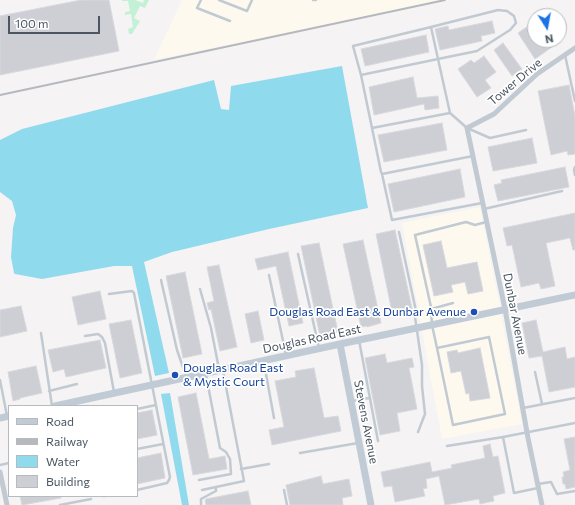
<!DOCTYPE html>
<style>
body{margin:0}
#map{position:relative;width:575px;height:505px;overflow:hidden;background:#f5f3f3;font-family:Commissioner,sans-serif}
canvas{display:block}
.legend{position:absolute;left:8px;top:405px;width:130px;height:92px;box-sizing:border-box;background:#fff;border:1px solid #b7bbc0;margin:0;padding:5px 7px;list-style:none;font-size:12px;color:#4a5661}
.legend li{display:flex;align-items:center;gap:8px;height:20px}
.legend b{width:20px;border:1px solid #b7bbc0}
.north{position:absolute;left:527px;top:8px;width:40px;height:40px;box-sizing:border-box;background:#fff;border:1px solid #b7bbc0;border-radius:50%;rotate:169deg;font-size:11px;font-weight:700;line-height:16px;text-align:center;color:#4a5661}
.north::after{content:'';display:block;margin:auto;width:14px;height:18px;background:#1a73e8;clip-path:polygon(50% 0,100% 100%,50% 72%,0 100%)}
.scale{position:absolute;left:8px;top:16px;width:92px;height:18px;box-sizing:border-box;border:2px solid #4a5661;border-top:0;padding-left:5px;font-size:12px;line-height:14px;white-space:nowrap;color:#4a5661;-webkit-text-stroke:3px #fff;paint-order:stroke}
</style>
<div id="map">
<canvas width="575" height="505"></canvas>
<ul class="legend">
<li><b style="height:5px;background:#c1cbd6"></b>Road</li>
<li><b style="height:5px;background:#b5b8bd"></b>Railway</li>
<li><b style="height:11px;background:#90daee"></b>Water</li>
<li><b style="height:11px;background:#cdcfd5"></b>Building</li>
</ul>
<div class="north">N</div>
<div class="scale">100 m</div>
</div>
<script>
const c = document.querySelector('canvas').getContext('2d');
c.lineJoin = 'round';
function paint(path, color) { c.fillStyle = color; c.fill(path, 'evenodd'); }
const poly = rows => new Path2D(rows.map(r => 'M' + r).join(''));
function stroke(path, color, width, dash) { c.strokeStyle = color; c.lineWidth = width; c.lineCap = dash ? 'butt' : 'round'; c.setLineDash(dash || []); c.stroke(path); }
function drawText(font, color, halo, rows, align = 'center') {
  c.font = font + ' Commissioner,sans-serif'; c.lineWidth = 3.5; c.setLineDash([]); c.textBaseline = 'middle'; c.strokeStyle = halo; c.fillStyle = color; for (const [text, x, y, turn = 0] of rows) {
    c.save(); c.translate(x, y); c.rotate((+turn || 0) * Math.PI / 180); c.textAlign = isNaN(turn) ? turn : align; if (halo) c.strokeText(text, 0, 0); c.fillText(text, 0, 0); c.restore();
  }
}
paint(poly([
 [182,0,444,0,154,60],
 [480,207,500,307,421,324,402,223],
 [501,314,522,424,442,439,422,331]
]), '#fdf9ef');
paint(poly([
 [122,0,135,0,143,3,144,0,149,0,145,8,140,6,134,18,140,21,132,34,129,34,128,29,133,27,131,14,125,15,125,12,130,11,128,1,122,1]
]), '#c3f1d5');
paint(poly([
 [342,66,368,208,269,229,172,252,144,262,169,373,155,376,132,266,114,266,42,279,15,274,14,273,11,257,13,228,16,215,12,201,0,192,0,140,22,129,214,80,221,109,229,110,231,86],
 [170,393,189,505,182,505,161,394]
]), '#90daee');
const building = poly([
 [81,0,109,0,119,51,0,75,0,16,81,0],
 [492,21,495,33,481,36,482,41,440,50,435,29,448,26,449,30,492,21],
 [531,24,535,29,535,40,562,40,535,59,518,33,531,24],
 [426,35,429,52,365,66,361,49,426,35],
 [503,43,522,69,512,76,494,50,503,43],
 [484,56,496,72,485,80,491,88,477,97,458,69,471,60,474,63,484,56],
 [413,77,417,98,438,96,439,108,425,110,424,104,374,115,369,87,413,77],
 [569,85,575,116,575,154,568,155,567,151,551,155,538,91,569,85],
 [442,123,447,150,384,162,378,135,442,123],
 [532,138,537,163,493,171,488,147,532,138],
 [565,167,569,187,498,201,494,185,502,183,501,180,565,167],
 [460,169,465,197,394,212,388,184,460,169],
 [575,213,575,250,573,250,570,238,546,243,555,286,541,289,539,283,521,287,512,245,507,246,503,228,575,213],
 [395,230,413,313,393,317,376,234,395,230],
 [363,240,381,323,367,327,367,326,361,327,343,244,363,240],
 [441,241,447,268,477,262,483,291,468,294,465,282,451,285,453,292,434,296,423,245,441,241],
 [319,243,338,332,320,336,301,246,319,243],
 [288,252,303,323,289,326,276,266,258,270,255,259,288,252],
 [219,265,237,347,220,351,211,309,209,310,207,303,214,301,207,267,219,265],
 [185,272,202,354,183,358,166,276,185,272],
 [100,291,106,319,78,325,72,297,100,291],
 [21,306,27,331,0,337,0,310,21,306],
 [258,311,264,340,251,343,245,314,258,311],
 [131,320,142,373,120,378,109,324,131,320],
 [536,320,543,352,565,347,567,359,575,357,575,387,549,392,542,356,529,358,522,323,536,320],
 [100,340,106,368,66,377,64,369,53,372,48,350,100,340],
 [480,348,490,398,470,401,469,393,466,394,461,371,451,373,447,352,457,350,458,353,480,348],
 [385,354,387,363,412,358,414,367,409,368,417,409,397,413,400,431,380,435,365,358,385,354],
 [36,366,42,393,20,398,20,399,13,401,8,372,36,366],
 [314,368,324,418,338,416,341,431,272,445,269,430,284,427,275,381,296,377,295,371,314,368],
 [196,393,209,459,225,456,227,469,193,475,178,397,196,393],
 [152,410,157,435,137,439,137,413,152,410],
 [575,437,575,487,566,489,565,484,563,484,562,477,564,477,563,472,570,470,564,439,575,437],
 [490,444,493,457,498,456,505,493,493,496,494,501,480,504,479,499,445,505,439,476,426,479,427,488,423,489,425,496,395,502,392,486,384,487,381,472,430,462,432,472,452,468,451,465,485,458,483,446,490,444],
 [161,453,165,478,137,484,137,458,161,453],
 [321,476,323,484,349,479,352,496,342,498,343,505,290,505,286,485,321,476],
 [248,491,251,505,206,505,205,500,206,499,248,491],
 [20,496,61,496,61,498,22,505,20,496]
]);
paint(building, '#cdcfd5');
stroke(building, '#d7d9de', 1);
stroke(poly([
 [201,0,197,8,230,21],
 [219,0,247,11,252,0],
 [313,0,316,0],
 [565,55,575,101],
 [361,75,353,46,431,27,498,10,507,11,514,16,516,23,510,30,477,51,438,59,431,27],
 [450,113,467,128,490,138,526,130],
 [372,128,450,113,438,59,361,75,372,128,381,172,382,174,392,220,482,203],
 [575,167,574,170,575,175],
 [382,174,473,156],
 [484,209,562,191],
 [399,232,416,311,415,317,422,365,422,386,425,414,418,432],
 [298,254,319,348],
 [269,275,286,355],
 [161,280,177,350,186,376],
 [200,289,211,328,219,369],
 [109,294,132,291,134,293,170,477,169,480,167,483,137,490],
 [431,309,453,303],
 [41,333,52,406],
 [85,336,98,334,102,337,105,343,114,392],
 [359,340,378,441],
 [437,348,489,337,505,414,453,425,437,348,432,325,431,307,415,235,466,222,475,225,486,222],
 [264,363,274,418],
 [535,372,542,404],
 [0,380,7,416],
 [49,391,77,384],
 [352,401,369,398],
 [523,408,575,398],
 [137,409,156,405],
 [447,446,503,437],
 [137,449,163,444],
 [300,453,358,443],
 [0,465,9,463],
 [241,469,269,464],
 [199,480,231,474,230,459,226,452,220,448,206,375],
 [538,484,551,482,557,494,575,491],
 [538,488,514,493,503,437,575,423],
 [202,490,244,481,223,371],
 [284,490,287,505],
 [103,496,105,496],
 [60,505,91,499],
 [201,505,201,499,214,492,216,491,216,487]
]), '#c1cad2', 2.5);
stroke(poly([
 [0,472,7,505],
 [542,505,528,438,505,309,467,128,494,114,537,74,575,48]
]), '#c1cad2', 5);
stroke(poly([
 [340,344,371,505],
 [55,406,340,344,575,295],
 [0,418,9,416]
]), '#c1cbd6', 7);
stroke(poly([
 [0,95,445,0]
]), '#b5b8bd', 2);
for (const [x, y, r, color] of [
 [474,312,4,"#1a4fb4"],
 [175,375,4,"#1a4fb4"]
]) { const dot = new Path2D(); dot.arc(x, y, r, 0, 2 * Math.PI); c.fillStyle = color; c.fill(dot); stroke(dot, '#fff', 1.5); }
drawText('12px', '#4a5661', '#fff', [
 ["Tower Drive",515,82,-40],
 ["Dunbar Avenue",515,314,79],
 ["Douglas Road East",312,339,-12],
 ["Stevens Avenue",366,422,79]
]);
drawText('12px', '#164399', '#fff', [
 ["Douglas Road East & Dunbar Avenue",466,312],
 ["Douglas Road East",183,368,"left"],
 ["& Mystic Court",183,382,"left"]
], 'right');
</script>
